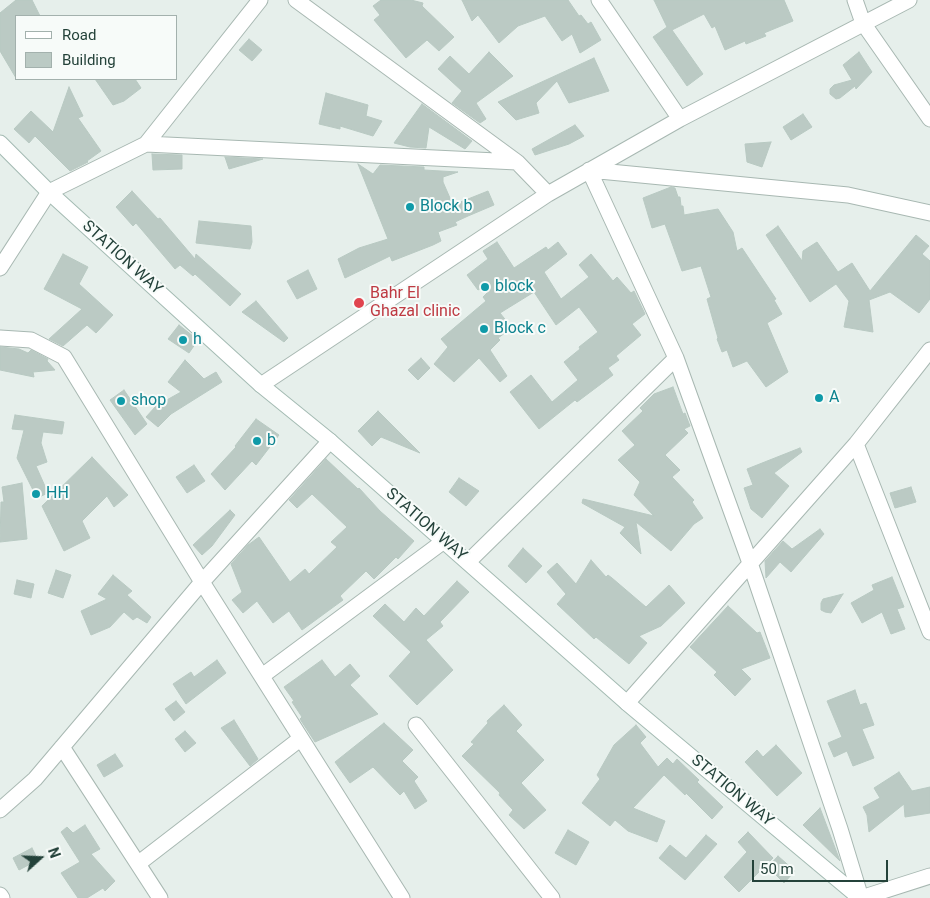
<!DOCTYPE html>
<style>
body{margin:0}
#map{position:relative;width:930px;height:898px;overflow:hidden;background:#e6efeb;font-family:Roboto,sans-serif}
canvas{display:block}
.legend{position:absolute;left:15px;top:15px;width:162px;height:65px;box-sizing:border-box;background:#f7fbf9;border:1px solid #a3b1ad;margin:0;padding:6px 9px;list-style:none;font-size:15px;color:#24423a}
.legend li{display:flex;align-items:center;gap:10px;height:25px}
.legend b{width:25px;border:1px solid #a3b1ad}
.north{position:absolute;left:15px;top:833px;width:50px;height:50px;-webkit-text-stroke:4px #f7fbf9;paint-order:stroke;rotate:70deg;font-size:14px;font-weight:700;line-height:20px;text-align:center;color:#24423a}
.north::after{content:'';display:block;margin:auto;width:18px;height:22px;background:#24423a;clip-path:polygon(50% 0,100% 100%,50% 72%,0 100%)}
.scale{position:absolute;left:752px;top:860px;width:136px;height:22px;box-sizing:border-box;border:2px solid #24423a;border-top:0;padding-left:6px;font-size:15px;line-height:18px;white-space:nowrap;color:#24423a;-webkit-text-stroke:4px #f7fbf9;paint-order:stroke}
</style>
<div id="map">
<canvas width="930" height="898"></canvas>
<ul class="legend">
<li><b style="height:6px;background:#fff"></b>Road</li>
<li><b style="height:14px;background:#bbcac4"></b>Building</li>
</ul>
<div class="north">N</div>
<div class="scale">50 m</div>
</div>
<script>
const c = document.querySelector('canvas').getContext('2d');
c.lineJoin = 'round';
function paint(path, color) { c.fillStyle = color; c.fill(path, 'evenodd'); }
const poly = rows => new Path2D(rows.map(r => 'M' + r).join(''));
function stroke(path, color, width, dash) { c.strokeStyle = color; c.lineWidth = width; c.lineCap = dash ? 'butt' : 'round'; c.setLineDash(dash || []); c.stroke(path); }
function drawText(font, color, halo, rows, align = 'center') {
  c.font = font + ' Roboto,sans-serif'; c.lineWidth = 4; c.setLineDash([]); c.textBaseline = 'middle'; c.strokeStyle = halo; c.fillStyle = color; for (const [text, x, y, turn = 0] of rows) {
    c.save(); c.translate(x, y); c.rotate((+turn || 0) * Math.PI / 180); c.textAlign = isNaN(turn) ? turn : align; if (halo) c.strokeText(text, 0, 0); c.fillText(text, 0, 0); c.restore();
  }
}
const building = poly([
 [16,0,32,0,40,16,16,16,16,78,0,51,0,13,16,0],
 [381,0,411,0,423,3,422,6,454,37,439,51,427,40,406,58,374,20,380,15,373,6,381,0],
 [462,0,568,0,579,16,581,15,588,24,591,22,601,40,580,53,572,34,562,41,545,16,518,26,499,43,478,15,472,21,462,0],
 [654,0,784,0,793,21,764,33,766,36,746,44,745,41,725,50,715,26,712,28,704,14,672,30,703,74,687,86,653,37,667,27,654,0],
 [249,39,262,50,252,61,239,50,249,39],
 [489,52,513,76,476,103,486,119,480,123,452,103,462,91,438,69,450,56,469,74,489,52],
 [859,52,872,72,856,89,855,86,840,98,836,99,830,94,830,89,834,85,852,80,843,65,859,52],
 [594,58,609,91,569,103,557,81,536,103,539,113,516,120,498,102,594,58],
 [95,79,135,79,141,88,124,101,113,105,95,79],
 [69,87,83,116,78,118,101,151,87,161,88,162,70,171,35,136,29,143,14,129,31,111,53,132,69,87],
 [326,93,368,105,366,116,382,121,373,136,340,126,340,129,319,124,326,93],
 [422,104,472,141,465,149,429,127,426,148,410,147,394,143,422,104],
 [803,114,812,127,791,140,783,127,803,114],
 [575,125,584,136,569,144,535,155,532,149,575,125],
 [771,142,762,167,747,162,745,144,771,142],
 [152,154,182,155,182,169,153,170,152,154],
 [225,157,263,159,229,169,225,157],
 [358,164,373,174,380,165,424,167,424,170,458,172,443,177,443,182,453,205,488,191,494,205,468,216,455,222,457,225,438,232,441,241,433,245,392,261,390,256,345,278,338,259,359,248,388,239,358,164],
 [671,187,675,188,678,197,680,197,681,206,683,206,684,215,718,209,733,232,737,251,742,248,776,299,774,300,782,314,767,323,788,372,766,387,747,361,733,367,727,350,722,352,717,339,718,338,707,299,711,297,701,266,682,271,665,224,652,228,643,198,671,187],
 [132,191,158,219,160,218,195,259,196,254,241,294,230,306,195,274,193,276,180,265,175,269,136,223,133,226,116,207,132,191],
 [199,221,251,226,252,242,250,249,196,243,199,221],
 [778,226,802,261,803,251,817,242,838,272,852,263,870,291,916,235,929,246,922,254,930,261,930,299,919,313,890,292,869,300,873,332,844,327,849,301,836,284,810,302,766,235,778,226],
 [497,242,514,268,546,247,548,250,558,242,567,254,544,272,561,299,589,277,579,265,591,254,613,281,617,277,631,293,634,291,645,314,632,324,641,335,616,356,619,360,608,368,613,375,577,402,575,400,539,429,510,392,531,375,552,402,578,380,564,362,580,349,579,347,598,332,579,307,556,325,534,292,500,313,512,328,498,338,500,340,490,350,507,376,500,382,479,358,454,382,434,364,448,347,441,339,486,301,483,297,490,290,486,285,478,290,467,275,488,259,483,251,497,242],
 [63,254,88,267,79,284,113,315,96,333,87,325,63,346,49,339,82,309,44,289,63,254],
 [308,270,317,289,297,299,287,281,308,270],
 [256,301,288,338,284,342,242,312,256,301],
 [179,325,198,340,189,353,168,339,179,325],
 [0,347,19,349,28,353,31,350,48,359,47,361,55,370,33,372,34,377,0,370,0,347],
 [421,358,430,368,418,380,408,370,421,358],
 [185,360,204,379,216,372,222,382,171,414,158,427,146,417,156,406,181,392,168,382,185,360],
 [673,387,683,414,685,413,690,426,684,429,688,433,665,455,680,470,672,477,694,500,692,502,703,518,694,524,671,551,636,522,641,554,620,533,625,527,582,503,583,499,654,516,634,495,640,482,618,460,635,445,622,431,643,411,640,408,654,394,673,387],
 [124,390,147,424,135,435,110,400,124,390],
 [378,411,420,453,381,437,372,446,358,431,378,411],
 [15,415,64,422,62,434,43,432,41,443,47,462,36,466,48,493,37,498,17,458,24,430,12,429,15,415],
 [256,419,279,435,256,465,252,461,225,490,211,474,236,447,235,446,256,419],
 [800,448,802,452,774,473,789,486,762,518,751,509,744,488,753,485,747,469,800,448],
 [92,457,128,495,114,507,107,496,82,521,90,538,64,551,42,506,92,457],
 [326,459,358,489,359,488,380,511,414,541,398,559,396,557,374,579,366,571,340,596,343,600,302,630,289,611,273,623,257,601,243,613,232,600,242,592,231,564,248,545,259,537,290,582,305,569,309,574,337,547,331,542,347,527,312,494,297,508,289,500,326,459],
 [194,465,205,481,187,493,176,477,194,465],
 [459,478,479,491,466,506,449,492,459,478],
 [22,483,27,539,0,542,1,502,4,502,2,487,22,483],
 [911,487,916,502,895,508,890,493,911,487],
 [230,510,235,515,212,546,202,555,193,545,230,510],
 [820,529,824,534,791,572,780,562,766,578,765,561,783,541,792,549,820,529],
 [523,548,542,566,526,583,508,566,523,548],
 [591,560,606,577,608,575,612,578,646,607,669,585,685,603,661,626,639,636,647,643,629,664,596,637,594,639,557,604,566,594,547,572,557,563,576,584,591,560],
 [56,570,71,575,63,598,48,593,56,570],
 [113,575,132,591,127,595,151,617,147,623,137,617,133,620,124,612,110,627,91,635,81,611,107,599,98,594,113,575],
 [892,577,904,607,897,609,905,629,891,634,882,612,862,623,851,603,874,590,872,585,892,577],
 [17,580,34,584,31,598,14,594,17,580],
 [457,581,469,592,440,622,443,626,426,640,453,670,417,705,389,676,411,652,373,616,385,604,404,622,416,608,424,616,457,581],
 [843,594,831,613,825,612,821,610,821,603,823,599,843,594],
 [728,606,757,633,760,632,770,658,741,669,751,679,735,696,714,675,717,672,690,647,728,606],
 [217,660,226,673,186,704,173,684,191,672,194,677,217,660],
 [322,660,335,677,350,664,360,676,350,685,378,714,315,742,300,719,302,717,292,702,294,701,284,687,322,660],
 [855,690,860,705,866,703,874,725,862,729,874,758,853,766,847,751,834,757,828,743,842,737,827,701,855,690],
 [176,701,185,712,174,721,165,709,176,701],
 [504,705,522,725,516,731,544,760,521,783,546,810,524,829,509,815,513,810,499,795,500,793,462,756,474,744,471,742,488,723,487,721,504,705],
 [234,720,258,759,250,766,221,728,234,720],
 [384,723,413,750,402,761,418,777,414,781,427,801,415,809,404,791,400,795,373,767,350,783,335,762,384,723],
 [636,725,646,737,640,743,658,767,667,758,673,764,677,759,699,780,697,782,723,807,712,819,686,793,685,795,664,775,633,808,665,821,657,842,628,831,615,820,610,826,582,803,600,779,597,775,614,745,636,725],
 [185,731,196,743,185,752,175,739,185,731],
 [776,745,802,773,777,796,745,762,757,750,763,757,776,745],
 [115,754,123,766,104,777,97,765,115,754],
 [899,772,912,791,930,787,930,813,905,817,904,804,869,832,867,815,863,807,880,798,874,788,899,772],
 [820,808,840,861,803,825,820,808],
 [85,825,100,849,91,854,115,881,105,891,103,888,87,898,78,898,61,873,80,862,61,832,67,827,73,833,85,825],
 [568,830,589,842,576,865,555,853,568,830],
 [748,832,773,858,739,892,724,877,747,852,738,842,748,832],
 [706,835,717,844,685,880,659,858,670,845,686,858,706,835],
 [32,848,38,860,19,870,13,858,32,848],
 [778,856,795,871,784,883,768,867,778,856]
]);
paint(building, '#bbcac4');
stroke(building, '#b8c9c2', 1);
const minor = poly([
 [296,0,517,162,548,194],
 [599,0,680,119],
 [855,0,863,23,930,119],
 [146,144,517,162],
 [589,170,676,358,750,563,840,829,861,898],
 [589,170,848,195,930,213],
 [0,268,49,192,146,144,260,0],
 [0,338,31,340,64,357,202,582,402,898],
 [261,385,548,194,680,119,909,0],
 [856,444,930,632],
 [468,562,676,358],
 [262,676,444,541],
 [627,703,856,444,930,350],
 [416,725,552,898],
 [62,747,160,898],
 [0,810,35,779,202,582,330,441],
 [139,863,300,739],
 [0,895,2,898],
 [861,898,930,876]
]);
const secondary = poly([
 [0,143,49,192,261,385,330,441,627,703,860,898]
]);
stroke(minor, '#a8b8b2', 17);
stroke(secondary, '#a4bbb3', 17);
stroke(minor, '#fff', 15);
stroke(secondary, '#fff', 15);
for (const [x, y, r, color] of [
 [410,207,5,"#0f9aa8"],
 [485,287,5,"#0f9aa8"],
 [359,303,6,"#e0444e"],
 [484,329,5,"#0f9aa8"],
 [183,340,5,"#0f9aa8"],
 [819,398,5,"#0f9aa8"],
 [121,401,5,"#0f9aa8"],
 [257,441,5,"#0f9aa8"],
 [36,494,5,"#0f9aa8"]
]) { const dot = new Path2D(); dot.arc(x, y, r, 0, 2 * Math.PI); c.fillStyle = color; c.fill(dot); stroke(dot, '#f7fbf9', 2); }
drawText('16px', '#0d838f', '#f7fbf9', [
 ["Block b",420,207],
 ["block",495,287],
 ["Block c",494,329],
 ["h",193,340],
 ["A",829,398],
 ["shop",131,401],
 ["b",267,441],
 ["HH",46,494]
], 'left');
drawText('16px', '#24423a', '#f7fbf9', [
 ["STATION WAY",122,258,42],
 ["STATION WAY",426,525,41],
 ["STATION WAY",732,791,40]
]);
drawText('16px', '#be3a42', '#f7fbf9', [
 ["Bahr El",370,294],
 ["Ghazal clinic",370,312]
], 'left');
</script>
